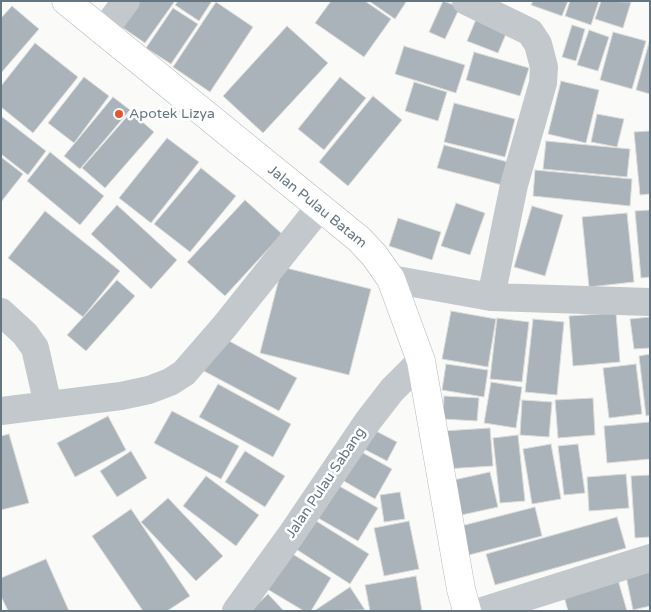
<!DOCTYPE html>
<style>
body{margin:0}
#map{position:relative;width:651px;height:612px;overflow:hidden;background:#fafaf8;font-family:"Varela Round",sans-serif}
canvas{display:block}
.frame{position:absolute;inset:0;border:2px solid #657683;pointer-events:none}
</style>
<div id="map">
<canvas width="651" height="612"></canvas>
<div class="frame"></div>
</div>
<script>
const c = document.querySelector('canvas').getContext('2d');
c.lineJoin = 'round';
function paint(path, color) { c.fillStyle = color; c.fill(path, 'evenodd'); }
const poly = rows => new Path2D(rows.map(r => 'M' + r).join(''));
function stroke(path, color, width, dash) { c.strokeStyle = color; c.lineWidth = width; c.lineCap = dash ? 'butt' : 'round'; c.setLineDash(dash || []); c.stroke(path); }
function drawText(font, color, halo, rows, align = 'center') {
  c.font = font + ' "Varela Round",sans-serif'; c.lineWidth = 5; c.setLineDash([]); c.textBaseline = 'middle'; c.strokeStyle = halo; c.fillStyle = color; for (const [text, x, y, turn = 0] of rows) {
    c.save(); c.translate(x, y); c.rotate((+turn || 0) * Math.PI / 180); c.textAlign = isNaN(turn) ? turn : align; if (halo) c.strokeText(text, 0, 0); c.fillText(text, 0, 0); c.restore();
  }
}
const building = poly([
 [131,1,175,1,145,43,116,23,131,1],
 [178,1,212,1,199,21,175,5,178,1],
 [331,1,365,1,391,19,364,57,315,23,331,1],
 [369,1,405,1,406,2,395,19,369,1],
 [443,1,460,7,445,39,429,32,443,1],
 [533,1,568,1,562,16,531,5,533,1],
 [570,1,599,1,591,25,565,16,570,1],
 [601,1,631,2,623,28,595,19,601,1],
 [216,2,253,27,210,92,173,67,216,2],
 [12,6,39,29,1,73,1,18,12,6],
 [173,8,198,24,171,64,146,48,173,8],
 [477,17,508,29,498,53,467,41,477,17],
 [572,25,585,29,576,61,562,57,572,25],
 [287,26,328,63,263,133,223,96,287,26],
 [589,30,609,37,598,71,577,65,589,30],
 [613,32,646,41,632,89,600,80,613,32],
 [650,39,650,94,636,90,650,39],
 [35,43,78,77,33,133,1,107,1,86,35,43],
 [404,46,465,65,456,93,395,74,404,46],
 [474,52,529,68,520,96,466,80,474,52],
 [84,77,109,96,74,143,48,123,84,77],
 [340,77,366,98,324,150,298,129,340,77],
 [561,81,599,90,586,143,548,134,561,81],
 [414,82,447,92,438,121,405,111,414,82],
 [373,96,402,120,348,186,319,162,373,96],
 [113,97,130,110,80,169,64,156,113,97],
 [454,103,515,119,505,157,444,142,454,103],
 [131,112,154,132,105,188,82,168,131,112],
 [597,114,624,119,617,147,591,142,597,114],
 [1,116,46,151,28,175,1,154,1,116],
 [650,131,650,194,640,195,634,132,650,131],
 [167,138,199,162,151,223,119,198,167,138],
 [546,141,630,149,627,177,543,169,546,141],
 [444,145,508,162,502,185,437,168,444,145],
 [50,152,104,196,80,225,27,181,50,152],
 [1,157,23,174,1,202,1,157],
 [201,168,236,196,190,252,154,224,201,168],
 [535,170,632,179,630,206,533,196,535,170],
 [245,200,282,234,225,296,187,262,245,200],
 [456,203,485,213,470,255,441,246,456,203],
 [117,205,177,260,151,289,91,234,117,205],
 [532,206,563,215,545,276,514,267,532,206],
 [650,210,650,277,641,278,635,211,650,210],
 [45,211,120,271,83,317,8,258,45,211],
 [627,213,634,282,589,287,582,217,627,213],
 [398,218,441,232,432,260,389,246,398,218],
 [282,267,371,289,349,375,260,353,282,267],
 [117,280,135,296,86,351,67,335,117,280],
 [451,311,496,319,488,367,442,359,451,311],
 [616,313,620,362,573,366,569,316,616,313],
 [650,317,650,348,634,349,630,319,650,317],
 [497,318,529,322,522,382,490,379,497,318],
 [533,319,564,322,557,395,525,392,533,319],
 [220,336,297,378,279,411,202,370,220,336],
 [650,354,650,415,646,416,639,356,650,354],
 [446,364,488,370,484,397,442,390,446,364],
 [636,364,642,414,609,418,603,368,636,364],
 [491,382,522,387,516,428,484,423,491,382],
 [218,384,291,424,273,457,199,417,218,384],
 [444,396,479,398,477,421,443,419,444,396],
 [593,398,595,435,558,438,555,400,593,398],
 [522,400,552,402,549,437,520,435,522,400],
 [172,411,239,446,221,479,154,443,172,411],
 [108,416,126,450,75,477,57,443,108,416],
 [650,422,650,459,607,463,604,426,650,422],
 [490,428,493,466,445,469,443,431,490,428],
 [372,429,397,442,387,461,362,448,372,429],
 [9,434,29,503,1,510,1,436,9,434],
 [518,435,525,501,500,503,493,438,518,435],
 [347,444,392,469,375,499,330,473,347,444],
 [551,444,561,499,532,504,523,449,551,444],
 [578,444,585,493,564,495,558,446,578,444],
 [131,451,147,478,117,497,100,471,131,451],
 [245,451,285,476,265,507,225,482,245,451],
 [490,472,498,507,457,516,449,481,490,472],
 [626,474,629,508,589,511,587,477,626,474],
 [650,475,650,537,635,538,631,476,650,475],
 [206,476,259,515,236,546,183,506,206,476],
 [325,478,378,508,358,541,306,511,325,478],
 [400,492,405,519,384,522,380,495,400,492],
 [168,498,223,556,196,581,141,522,168,498],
 [535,507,542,536,469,555,461,526,535,507],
 [131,509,190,596,167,611,143,611,92,536,131,509],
 [300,511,369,554,350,584,282,540,300,511],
 [617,517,626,548,495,585,486,554,617,517],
 [409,521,419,569,384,576,374,528,409,521],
 [275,543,331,578,311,611,304,611,252,580,275,543],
 [46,559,69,611,8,611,1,596,1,578,46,559],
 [650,566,650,606,633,610,625,571,650,566],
 [616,573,627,611,568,611,562,589,616,573],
 [416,576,422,611,370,611,365,585,416,576],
 [350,587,365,610,314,611,350,587],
 [268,594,284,611,250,611,268,594]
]);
paint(building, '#aab3b9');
stroke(building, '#dcdcda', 1);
const highway = poly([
 [66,1,359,239,374,255,391,279,421,361,461,589,467,611]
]);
stroke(highway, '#b4b9bd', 29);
stroke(poly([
 [466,1,530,32,538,44,544,67,543,83,514,185,491,297],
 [103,32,126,1],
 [391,279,491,297,650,302],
 [1,312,25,334,35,348,48,405],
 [1,411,121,396,149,390,170,382,184,373,224,327,319,208],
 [236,611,291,535,368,421,392,390,421,361],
 [482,611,650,558]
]), '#c3c8cc', 28);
stroke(highway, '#fff', 28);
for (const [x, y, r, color] of [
 [119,114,5,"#e4572e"]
]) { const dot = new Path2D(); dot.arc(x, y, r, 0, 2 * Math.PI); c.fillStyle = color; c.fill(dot); stroke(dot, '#fff', 2); }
drawText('14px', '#657683', '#fff', [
 ["Apotek Lizya",129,114]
], 'left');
drawText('14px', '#657683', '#fff', [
 ["Jalan Pulau Batam",317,207,39],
 ["Jalan Pulau Sabang",326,483,-56]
]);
</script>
